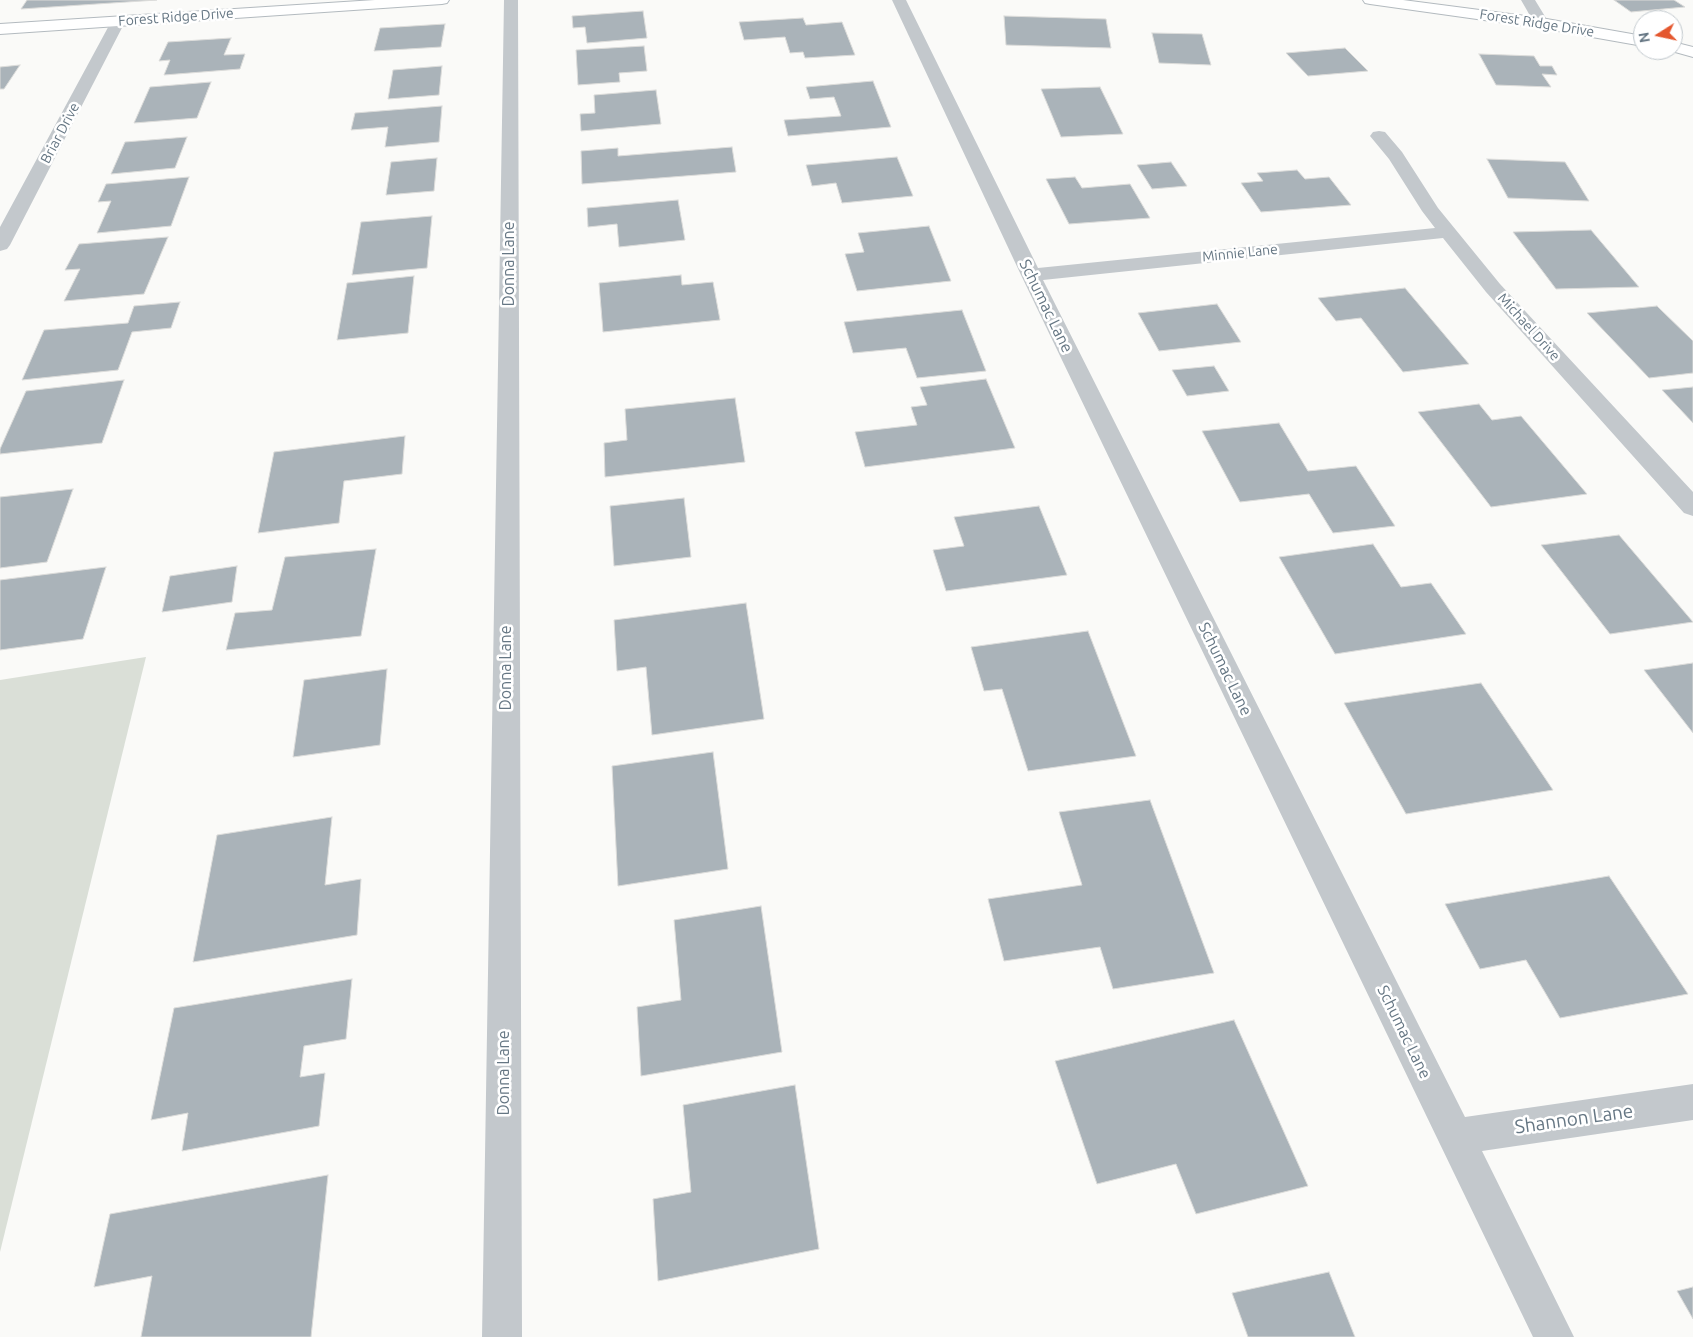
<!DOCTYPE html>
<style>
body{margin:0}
#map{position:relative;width:1693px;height:1337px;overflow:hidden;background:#fafaf8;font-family:Ubuntu,sans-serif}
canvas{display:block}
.north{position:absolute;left:1633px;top:10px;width:50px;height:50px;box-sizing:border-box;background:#fff;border:1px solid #c1c8cd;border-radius:50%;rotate:260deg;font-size:14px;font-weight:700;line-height:20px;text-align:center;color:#657683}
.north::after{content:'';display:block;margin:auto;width:18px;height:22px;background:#e4572e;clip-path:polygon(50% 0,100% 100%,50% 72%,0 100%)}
</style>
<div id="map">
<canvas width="1693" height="1337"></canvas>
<div class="north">N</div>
</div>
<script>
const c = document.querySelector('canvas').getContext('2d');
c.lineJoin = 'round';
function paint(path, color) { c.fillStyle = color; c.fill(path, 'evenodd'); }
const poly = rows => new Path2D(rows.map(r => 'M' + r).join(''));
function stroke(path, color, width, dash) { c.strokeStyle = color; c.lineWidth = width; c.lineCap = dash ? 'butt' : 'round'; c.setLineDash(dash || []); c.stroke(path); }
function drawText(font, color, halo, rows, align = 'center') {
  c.font = font + ' Ubuntu,sans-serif'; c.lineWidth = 5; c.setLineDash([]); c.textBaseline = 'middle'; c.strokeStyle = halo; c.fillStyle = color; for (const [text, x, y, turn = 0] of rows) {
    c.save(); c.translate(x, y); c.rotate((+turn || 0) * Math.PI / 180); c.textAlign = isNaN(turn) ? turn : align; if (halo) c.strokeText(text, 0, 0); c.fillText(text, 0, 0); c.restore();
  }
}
paint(poly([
 [146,657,0,1252,0,680]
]), '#dadfd7');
const building = poly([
 [27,0,157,0,21,9,27,0],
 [1614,0,1674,0,1685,7,1631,12,1614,0],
 [643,11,647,38,587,43,585,27,573,28,572,16,643,11],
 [1004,16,1106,19,1111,48,1006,45,1004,16],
 [803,18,806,25,842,22,855,55,805,58,803,52,790,53,785,37,744,40,739,22,803,18],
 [445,24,441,47,374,51,380,28,445,24],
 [1152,33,1202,34,1211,65,1159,63,1152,33],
 [231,38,224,55,245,54,240,69,164,75,170,60,159,61,168,42,231,38],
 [644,46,647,71,619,73,620,82,578,85,576,50,644,46],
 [1345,48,1368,71,1308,76,1286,53,1345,48],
 [1479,54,1534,56,1540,66,1552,66,1557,75,1542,74,1551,87,1496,85,1479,54],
 [20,65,4,89,0,89,0,67,20,65],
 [442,66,439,95,388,99,393,70,442,66],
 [873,81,891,127,788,136,784,120,841,116,834,97,810,99,806,87,873,81],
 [211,82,197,118,134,123,150,87,211,82],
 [1100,87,1123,134,1061,137,1041,89,1100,87],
 [656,90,661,124,581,131,580,114,595,113,594,95,656,90],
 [442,106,439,142,385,147,388,127,351,130,355,113,442,106],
 [187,137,175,168,111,174,125,142,187,137],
 [732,147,736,172,582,184,581,151,618,148,618,156,732,147],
 [897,157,913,196,842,203,836,183,812,186,806,165,897,157],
 [437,158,434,191,386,195,391,162,437,158],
 [1487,159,1565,162,1589,201,1508,198,1487,159],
 [1171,162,1187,186,1152,189,1137,165,1171,162],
 [1297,170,1305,179,1329,177,1351,205,1261,212,1241,183,1263,181,1257,173,1297,170],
 [189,177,171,226,97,233,111,201,98,202,106,184,189,177],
 [1075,177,1082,188,1130,184,1150,218,1069,224,1046,179,1075,177],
 [678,200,685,240,619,247,617,224,588,227,587,208,678,200],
 [432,216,427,268,352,275,361,222,432,216],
 [929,226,951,281,857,291,845,254,864,252,858,233,929,226],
 [1591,230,1639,287,1556,289,1513,232,1591,230],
 [168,237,144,294,64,301,80,269,65,270,79,244,168,237],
 [681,275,682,285,713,282,720,320,603,332,599,283,681,275],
 [414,276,408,333,337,340,347,283,414,276],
 [1405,288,1469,364,1403,372,1361,318,1336,321,1318,298,1405,288],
 [180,302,171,328,132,332,118,370,22,380,44,330,128,323,134,306,180,302],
 [1217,304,1241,342,1159,351,1138,313,1217,304],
 [1657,306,1693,341,1693,373,1649,378,1587,313,1657,306],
 [962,310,986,371,917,378,906,348,853,353,844,322,962,310],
 [1214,366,1229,391,1187,396,1172,370,1214,366],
 [986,379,1015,448,865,467,855,432,917,425,911,407,927,405,920,387,986,379],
 [124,380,102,443,0,454,0,449,26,391,124,380],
 [1693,387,1693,423,1662,390,1693,387],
 [735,398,745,462,605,477,604,443,627,440,625,409,735,398],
 [1479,404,1492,420,1521,416,1587,494,1491,507,1418,412,1479,404],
 [1279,423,1308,471,1356,466,1395,526,1333,533,1309,494,1240,502,1202,431,1279,423],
 [405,436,402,474,344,481,339,523,258,533,274,452,405,436],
 [73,489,47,562,0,568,0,497,73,489],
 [684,498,691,557,614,566,610,506,684,498],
 [1039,506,1067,575,946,591,933,550,964,546,954,517,1039,506],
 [1619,535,1693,622,1610,634,1541,545,1619,535],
 [1373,544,1401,587,1431,583,1466,634,1335,654,1279,557,1373,544],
 [376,549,361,636,226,650,235,613,272,610,285,557,376,549],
 [237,566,232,602,162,612,170,576,237,566],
 [106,567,83,639,0,650,0,580,106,567],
 [746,603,764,719,652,735,646,667,617,671,614,620,746,603],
 [1088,631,1136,756,1028,771,1002,689,984,691,971,647,1088,631],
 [1693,663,1693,733,1644,670,1693,663],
 [387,669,380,745,293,757,304,680,387,669],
 [1481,683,1553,790,1406,814,1344,703,1481,683],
 [713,752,728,869,618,886,612,766,713,752],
 [1150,800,1214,973,1113,989,1100,947,1004,961,988,899,1082,885,1059,812,1150,800],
 [332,817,325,885,361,879,357,935,193,962,217,835,332,817],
 [1609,876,1688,994,1560,1018,1526,960,1480,969,1445,904,1609,876],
 [761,906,782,1052,641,1076,637,1007,681,1000,674,920,761,906],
 [352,979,346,1039,304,1046,300,1077,325,1073,319,1126,182,1151,188,1113,151,1120,174,1008,352,979],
 [1234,1020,1308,1186,1196,1214,1176,1164,1097,1184,1055,1061,1234,1020],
 [795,1085,819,1249,658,1281,653,1199,691,1192,683,1105,795,1085],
 [328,1175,311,1337,141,1337,152,1276,94,1287,110,1214,328,1175],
 [1329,1272,1355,1337,1248,1337,1232,1293,1329,1272],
 [1693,1287,1693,1319,1677,1291,1693,1287]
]);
paint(building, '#aab3b9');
stroke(building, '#dcdcda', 1);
const secondary = poly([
 [375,0,449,0,447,3,442,4,0,34,0,24,375,0],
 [1363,0,1403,0,1541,18,1643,36,1643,46,1541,28,1370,4,1365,3,1363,0],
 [1673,42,1693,47,1693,57,1668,50,1673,50,1673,42]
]);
stroke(secondary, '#b3babf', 2);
paint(poly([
 [504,0,518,0,522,1337,482,1337,504,0],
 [892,0,906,0,1038,268,1435,228,1422,211,1389,159,1370,136,1373,132,1379,131,1385,132,1402,152,1438,208,1500,284,1693,492,1693,516,1684,513,1486,292,1443,238,1043,280,1465,1117,1693,1084,1693,1120,1482,1151,1574,1337,1533,1337,1021,275,892,0],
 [1521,0,1535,0,1549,23,1546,26,1536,26,1521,0],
 [119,16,124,17,126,20,10,245,7,249,0,251,0,227,112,20,114,17,119,16]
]), '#c3c8cc');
paint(secondary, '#fff');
drawText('14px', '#657683', '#fff', [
 ["Forest Ridge Drive",176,17,-4],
 ["Forest Ridge Drive",1537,23,9],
 ["Briar Drive",60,133,-62],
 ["Minnie Lane",1240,253,-6],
 ["Michael Drive",1529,327,48]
]);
drawText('16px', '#657683', '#fff', [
 ["Donna Lane",509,264,-90],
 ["Schumac Lane",1046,306,64],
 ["Donna Lane",506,668,-90],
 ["Schumac Lane",1225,669,64],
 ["Schumac Lane",1404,1032,64],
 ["Donna Lane",504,1073,-90]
]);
drawText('19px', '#657683', '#fff', [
 ["Shannon Lane",1574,1119,-8]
]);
</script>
